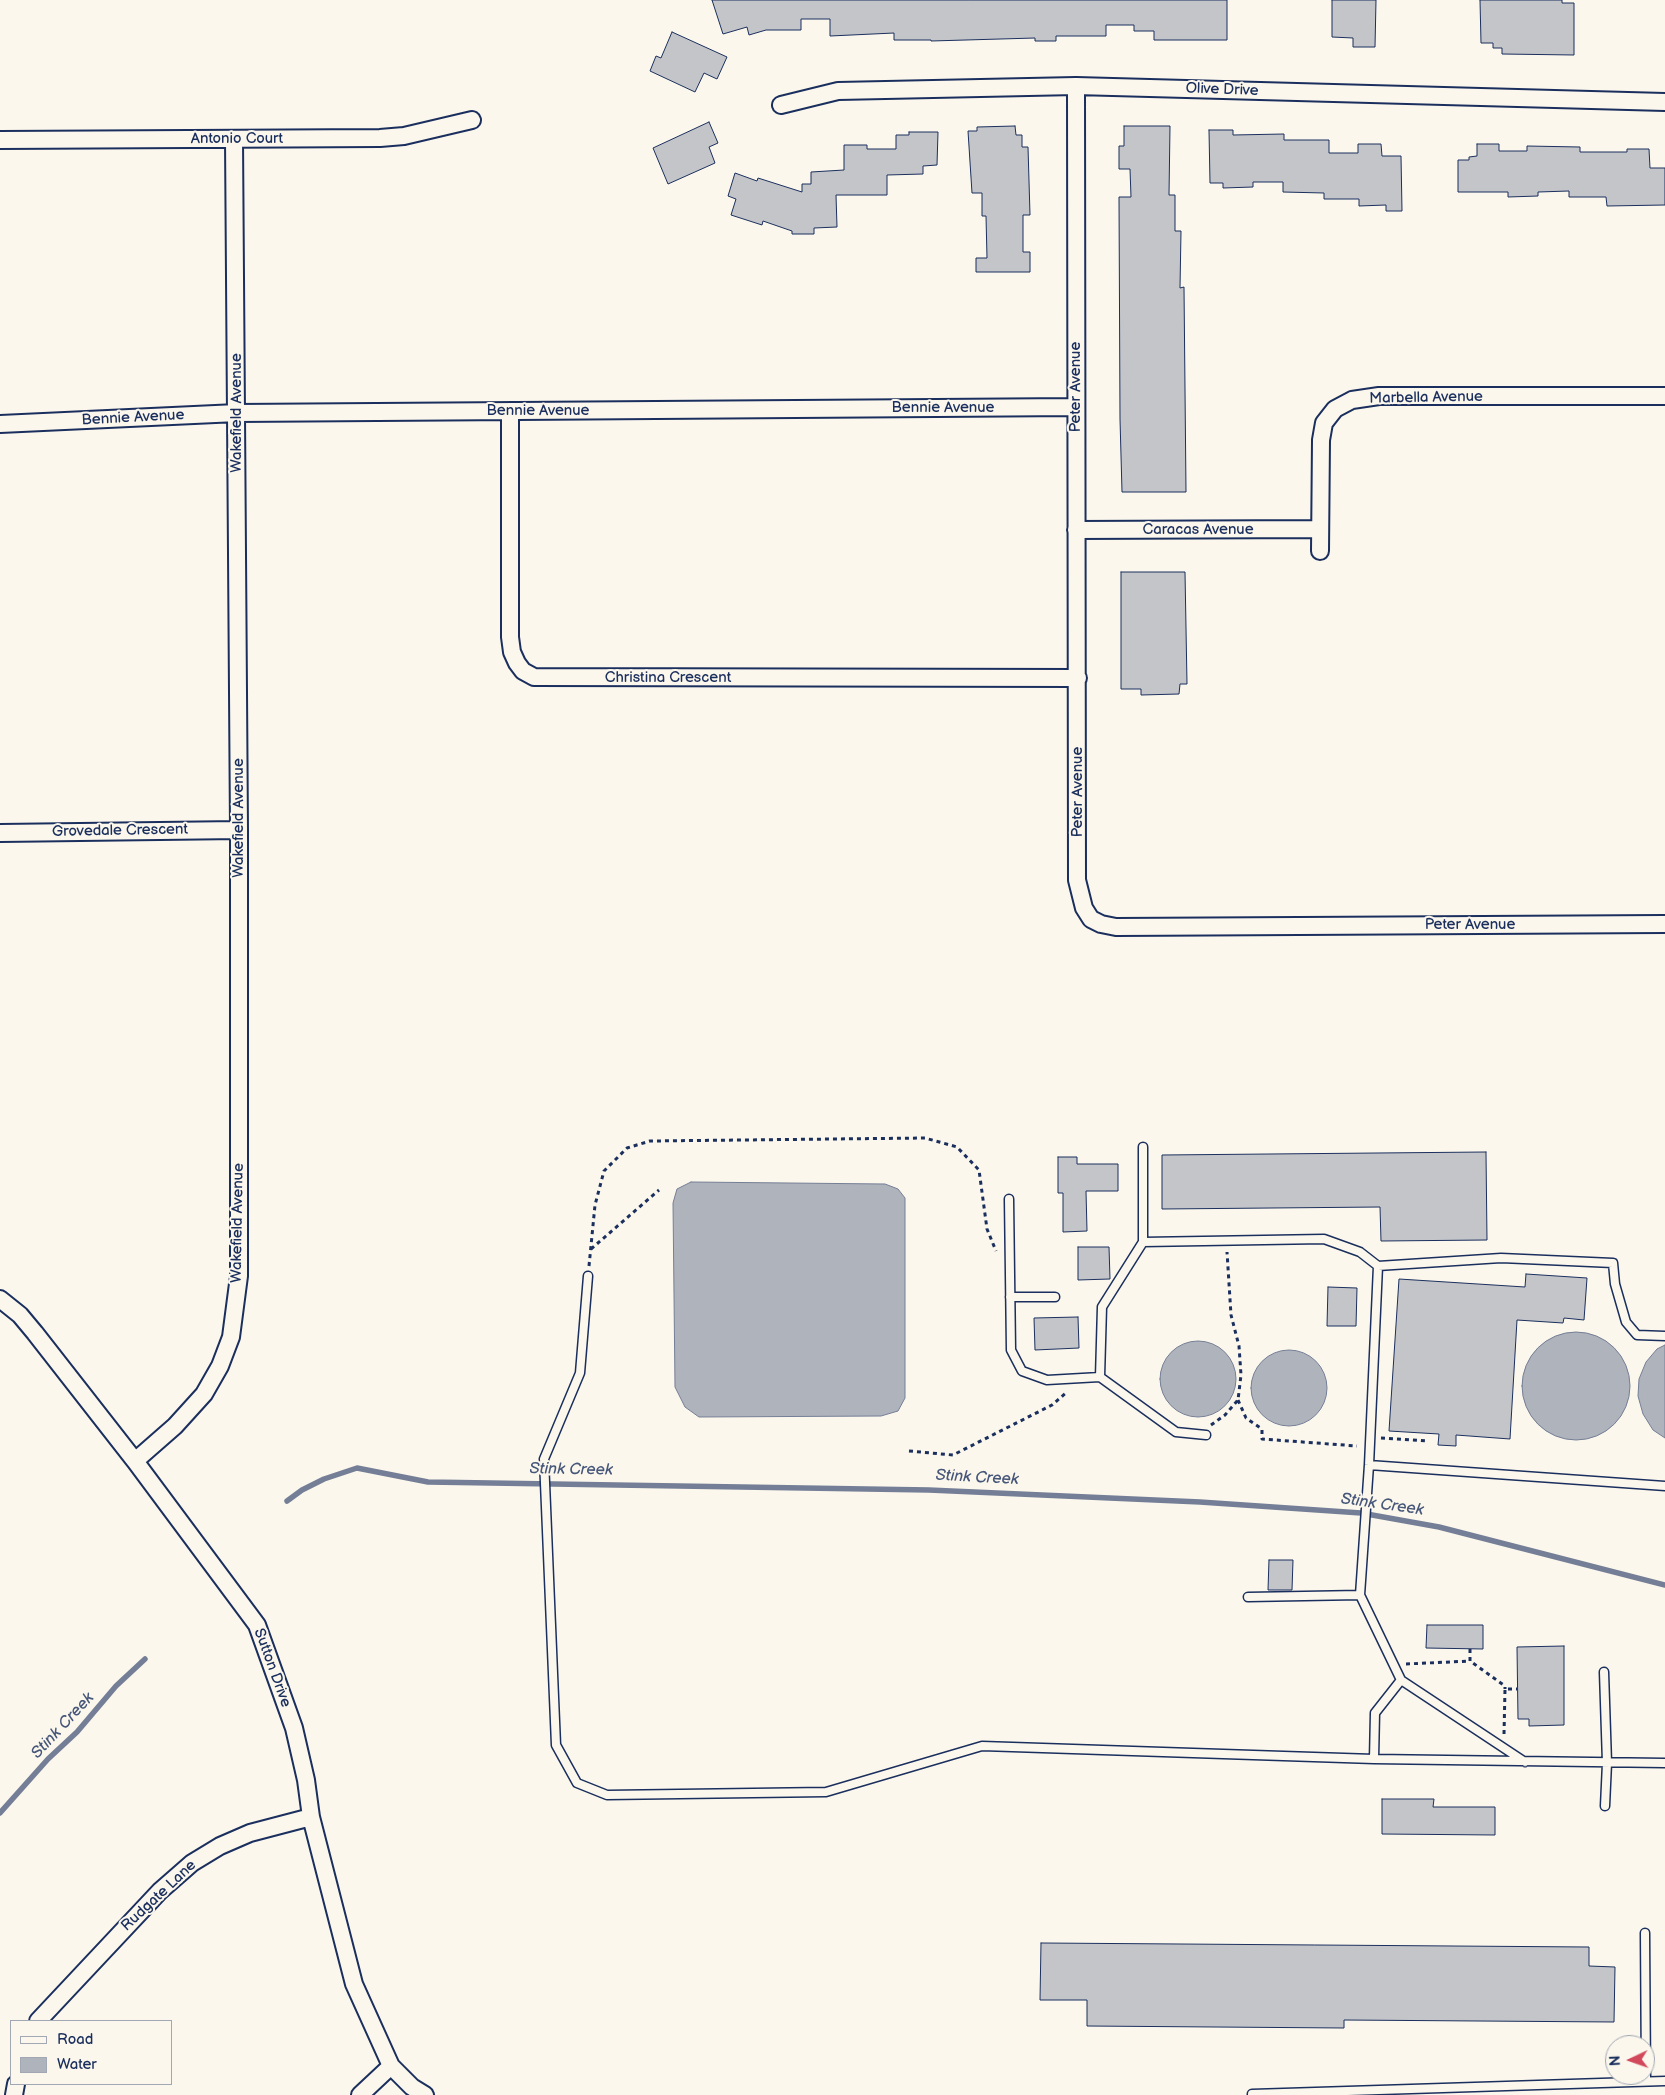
<!DOCTYPE html>
<style>
body{margin:0}
#map{position:relative;width:1665px;height:2095px;overflow:hidden;background:#fbf7ec;font-family:"Balsamiq Sans",sans-serif}
canvas{display:block}
.legend{position:absolute;left:10px;top:2020px;width:162px;height:65px;box-sizing:border-box;background:#fbf7ec;border:1px solid #a1a7b3;margin:0;padding:6px 9px;list-style:none;font-size:15px;color:#1b2f5e}
.legend li{display:flex;align-items:center;gap:10px;height:25px}
.legend b{width:25px;border:1px solid #a1a7b3}
.north{position:absolute;left:1605px;top:2035px;width:50px;height:50px;box-sizing:border-box;background:#fbf7ec;border:1px solid #a1a7b3;border-radius:50%;rotate:267deg;font-size:14px;font-weight:700;line-height:20px;text-align:center;color:#1b2f5e}
.north::after{content:'';display:block;margin:auto;width:18px;height:22px;background:#d1495b;clip-path:polygon(50% 0,100% 100%,50% 72%,0 100%)}
</style>
<div id="map">
<canvas width="1665" height="2095"></canvas>
<ul class="legend">
<li><b style="height:6px;background:#fbf7ec"></b>Road</li>
<li><b style="height:14px;background:#afb3bb"></b>Water</li>
</ul>
<div class="north">N</div>
</div>
<script>
const c = document.querySelector('canvas').getContext('2d');
c.lineJoin = 'round';
function paint(path, color) { c.fillStyle = color; c.fill(path, 'evenodd'); }
const poly = rows => new Path2D(rows.map(r => 'M' + r).join(''));
function stroke(path, color, width, dash) { c.strokeStyle = color; c.lineWidth = width; c.lineCap = dash ? 'butt' : 'round'; c.setLineDash(dash || []); c.stroke(path); }
function drawText(font, color, halo, rows, align = 'center') {
  c.font = font + ' "Balsamiq Sans",sans-serif'; c.lineWidth = 4; c.setLineDash([]); c.textBaseline = 'middle'; c.strokeStyle = halo; c.fillStyle = color; for (const [text, x, y, turn = 0] of rows) {
    c.save(); c.translate(x, y); c.rotate((+turn || 0) * Math.PI / 180); c.textAlign = isNaN(turn) ? turn : align; if (halo) c.strokeText(text, 0, 0); c.fillText(text, 0, 0); c.restore();
  }
}
const water = poly([
 [691,1182,885,1184,898,1189,905,1198,905,1398,898,1411,881,1416,699,1417,685,1407,675,1387,673,1203,677,1189,691,1182],
 '1522 1386a54 54 0 1 1 108 0a54 54 0 1 1-108 0Z',
 '1160 1379a38 38 0 1 1 76 0a38 38 0 1 1-76 0Z',
 [1665,1345,1665,1438,1653,1430,1643,1414,1638,1396,1639,1379,1646,1362,1657,1349,1665,1345],
 '1251 1388a38 38 0 1 1 76 0a38 38 0 1 1-76 0Z'
]);
paint(water, '#afb3bb');
stroke(water, '#747e96', 1);
stroke(poly([
 [287,1501,302,1490,324,1479,357,1468,428,1482,929,1490,1200,1502,1361,1513,1439,1527,1665,1585],
 [0,1813,48,1759,77,1732,116,1686,145,1659]
]), '#747e96', 5.5);
const building = poly([
 [712,0,1227,0,1227,40,1154,40,1154,31,1134,31,1134,25,1106,25,1106,36,1056,36,1056,41,1035,41,1035,38,931,41,931,40,894,40,894,33,830,36,830,19,801,19,801,30,766,30,749,35,747,27,723,34,712,0],
 [1332,0,1376,0,1375,47,1353,47,1353,38,1332,37,1332,0],
 [1480,0,1562,0,1562,3,1574,3,1574,55,1502,54,1502,48,1493,48,1493,43,1481,43,1480,0],
 [672,32,727,57,717,79,704,73,695,92,650,71,656,56,661,58,672,32],
 [709,122,718,143,709,147,715,163,668,184,653,148,709,122],
 [1015,126,1016,135,1022,135,1022,147,1028,147,1030,215,1023,215,1023,252,1030,252,1030,272,976,272,976,258,987,258,986,216,982,216,982,193,972,193,968,131,977,131,977,127,1015,126],
 [1124,126,1170,126,1169,195,1175,195,1175,231,1181,231,1180,288,1184,287,1186,492,1122,492,1120,419,1119,197,1131,197,1130,169,1119,169,1119,146,1124,146,1124,126],
 [1209,130,1233,130,1233,135,1284,134,1284,140,1329,140,1329,153,1358,153,1358,144,1381,144,1382,156,1401,156,1402,211,1386,211,1386,205,1359,206,1359,199,1324,199,1324,193,1283,192,1283,182,1253,182,1253,187,1223,188,1223,183,1210,183,1209,130],
 [909,132,938,132,937,165,923,166,923,174,887,175,887,195,836,195,837,227,814,228,814,234,792,234,792,231,763,221,762,225,731,215,736,199,728,196,735,173,757,181,758,178,802,192,802,184,811,184,811,172,844,170,844,145,867,145,867,149,896,149,896,135,909,135,909,132],
 [1477,144,1499,144,1499,151,1527,151,1527,146,1580,147,1580,152,1627,152,1627,149,1649,149,1650,168,1665,168,1665,205,1607,206,1606,197,1569,197,1569,191,1538,192,1538,196,1508,197,1508,192,1458,192,1458,160,1469,160,1469,157,1477,156,1477,144],
 [1121,572,1185,572,1187,684,1180,684,1179,694,1141,695,1141,689,1121,689,1121,572],
 [1486,1152,1487,1240,1381,1241,1380,1207,1162,1209,1162,1155,1486,1152],
 [1058,1157,1077,1157,1077,1164,1118,1164,1118,1191,1086,1191,1087,1231,1063,1232,1063,1193,1058,1193,1058,1157],
 [1078,1247,1109,1247,1110,1279,1078,1280,1078,1247],
 [1526,1274,1587,1278,1584,1320,1564,1318,1563,1323,1517,1320,1510,1439,1456,1435,1456,1446,1438,1445,1439,1434,1389,1431,1399,1279,1525,1287,1526,1274],
 [1328,1287,1357,1288,1356,1326,1327,1326,1328,1287],
 [1078,1317,1079,1348,1035,1350,1034,1318,1078,1317],
 [1269,1560,1293,1560,1292,1590,1268,1590,1269,1560],
 [1427,1625,1483,1625,1483,1649,1426,1648,1427,1625],
 [1564,1646,1564,1725,1529,1726,1529,1719,1518,1719,1517,1647,1564,1646],
 [1382,1799,1434,1799,1433,1807,1495,1807,1495,1835,1382,1834,1382,1799],
 [1041,1943,1589,1947,1589,1966,1615,1967,1614,2022,1344,2020,1344,2028,1087,2026,1087,2000,1040,2000,1041,1943]
]);
paint(building, '#c3c5c9');
stroke(building, '#1b2f5e', 1);
const service = poly([
 [1143,1147,1143,1242],
 [1009,1199,1011,1350,1022,1371,1047,1380,1100,1377,1102,1307,1143,1242,1324,1239,1360,1252,1378,1266],
 [588,1276,580,1373,544,1459,556,1745,577,1783,607,1795,826,1792,982,1746,1374,1759,1665,1763],
 [1010,1297,1055,1297],
 [1100,1377,1176,1432,1206,1435],
 [1369,1465,1665,1486],
 [1248,1597,1360,1595],
 [1604,1672,1607,1763,1605,1806],
 [1374,1759,1375,1713,1401,1680],
 [1525,1762,1401,1680,1360,1595,1369,1465,1378,1266,1501,1258,1613,1263,1615,1284,1626,1322,1637,1335,1665,1336],
 [1645,1933,1646,2081],
 [1252,2094,1665,2081]
]);
const minor = poly([
 [1076,86,1077,880,1084,908,1091,919,1101,924,1116,927,1665,924],
 [781,105,838,91,1076,86,1665,102],
 [0,140,380,138,404,136,472,120],
 [510,411,510,637,512,652,517,663,523,671,534,677,1078,678],
 [0,424,237,413,1075,407],
 [1076,530,1320,529],
 [1320,551,1321,440,1324,423,1335,409,1352,400,1379,396,1665,396],
 [0,833,239,830],
 [0,1299,20,1315,35,1333,135,1461,257,1625,294,1728,306,1780,311,1817,354,1984,391,2066,412,2087,425,2095],
 [135,1461,175,1426,204,1394,220,1366,231,1337,239,1276,239,830,234,139],
 [38,2021,160,1891,192,1863,220,1846,250,1833,311,1817],
 [14,2095,16,2084],
 [360,2095,391,2066]
]);
stroke(service, '#1b2f5e', 11);
stroke(minor, '#1b2f5e', 20);
stroke(poly([
 [591,1249,659,1190],
 [589,1266,595,1205,604,1171,627,1148,650,1141,925,1138,957,1147,979,1170,987,1229,996,1251],
 [1238,1400,1246,1418,1262,1429,1262,1439,1357,1446],
 [1211,1425,1225,1415,1238,1400,1241,1375,1239,1346,1231,1315,1227,1252],
 [1381,1438,1428,1441],
 [909,1451,953,1455,1052,1405,1067,1392],
 [1470,1649,1470,1661,1505,1686,1505,1689],
 [1406,1664,1470,1661],
 [1504,1734,1505,1689,1517,1689]
]), '#1b2f5e', 3, [4, 4]);
stroke(service, '#fbf7ec', 8);
stroke(minor, '#fbf7ec', 16);
drawText('15px', '#1b2f5e', '#fbf7ec', [
 ["Olive Drive",1222,90,2],
 ["Antonio Court",237,139],
 ["Peter Avenue",1076,387,-90],
 ["Marbella Avenue",1426,398,-1],
 ["Bennie Avenue",943,408],
 ["Bennie Avenue",538,411],
 ["Wakefield Avenue",237,413,-90],
 ["Bennie Avenue",133,418,-3],
 ["Caracas Avenue",1198,530],
 ["Christina Crescent",668,678],
 ["Peter Avenue",1078,792,-90],
 ["Wakefield Avenue",239,818,-90],
 ["Grovedale Crescent",120,831,-1],
 ["Peter Avenue",1470,925],
 ["Wakefield Avenue",238,1223,-89],
 ["Sutton Drive",272,1668,70],
 ["Rudgate Lane",159,1896,-43]
]);
drawText('italic 16px', '#47577a', '#fbf7ec', [
 ["Stink Creek",571,1470,1],
 ["Stink Creek",977,1478,3],
 ["Stink Creek",1382,1505,8],
 ["Stink Creek",63,1726,-47]
]);
</script>
